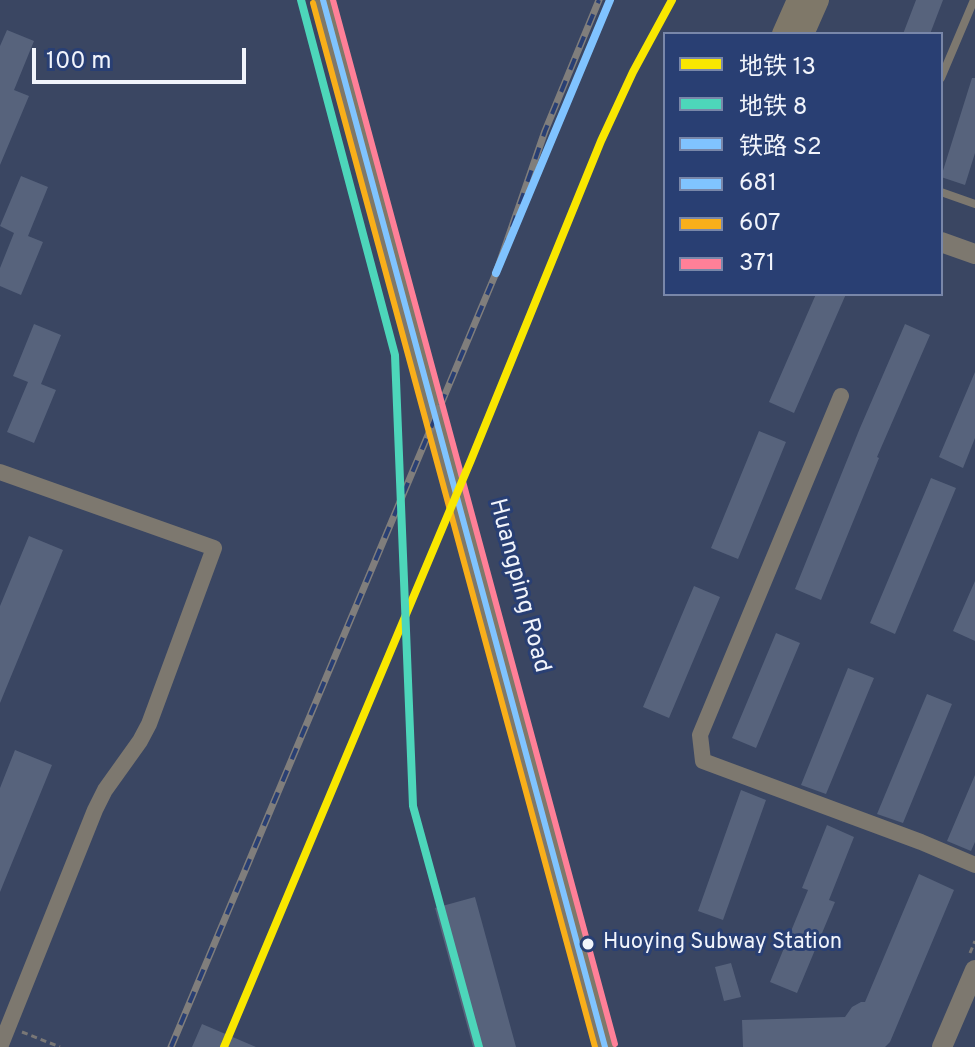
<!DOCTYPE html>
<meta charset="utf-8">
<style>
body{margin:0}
#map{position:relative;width:975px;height:1047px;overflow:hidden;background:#3a4662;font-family:Overpass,"Noto Sans SC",sans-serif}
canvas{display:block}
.legend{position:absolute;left:663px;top:32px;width:280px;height:264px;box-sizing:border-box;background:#293f73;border:2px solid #7987a9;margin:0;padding:10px 14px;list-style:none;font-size:24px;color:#f1f4fb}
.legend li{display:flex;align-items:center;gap:16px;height:40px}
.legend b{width:40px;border:2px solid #7987a9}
.scale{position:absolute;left:32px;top:48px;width:214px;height:36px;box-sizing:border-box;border:4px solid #f1f4fb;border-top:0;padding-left:10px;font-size:24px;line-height:28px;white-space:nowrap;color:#f1f4fb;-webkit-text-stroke:6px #293f73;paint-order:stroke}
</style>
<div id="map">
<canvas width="975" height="1047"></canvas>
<ul class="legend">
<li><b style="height:10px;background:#f9e700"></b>地铁 13</li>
<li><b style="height:10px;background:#4dd6ba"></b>地铁 8</li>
<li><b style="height:10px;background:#80c3ff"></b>铁路 S2</li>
<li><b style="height:10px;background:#80c4ff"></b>681</li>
<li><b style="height:10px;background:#f9af1a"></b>607</li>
<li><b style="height:10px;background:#ff8098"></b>371</li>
</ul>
<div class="scale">100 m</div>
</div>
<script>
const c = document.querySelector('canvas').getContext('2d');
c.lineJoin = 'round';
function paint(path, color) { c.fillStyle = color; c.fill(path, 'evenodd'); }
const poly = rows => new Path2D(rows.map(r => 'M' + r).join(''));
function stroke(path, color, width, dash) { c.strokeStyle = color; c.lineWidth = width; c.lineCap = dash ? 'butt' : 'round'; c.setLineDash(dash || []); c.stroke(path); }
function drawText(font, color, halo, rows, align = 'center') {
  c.font = font + ' Overpass,sans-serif'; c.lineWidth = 6; c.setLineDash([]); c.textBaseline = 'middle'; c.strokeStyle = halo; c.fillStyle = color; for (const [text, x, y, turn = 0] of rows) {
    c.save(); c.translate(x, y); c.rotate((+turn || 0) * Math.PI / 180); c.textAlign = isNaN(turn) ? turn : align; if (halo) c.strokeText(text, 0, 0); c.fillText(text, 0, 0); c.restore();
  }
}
paint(poly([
 [916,0,943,0,930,34,903,34],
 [7,30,34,41,14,90,29,96,0,165,0,46],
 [972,78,975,78,975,153,965,185,941,177],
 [21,176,48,187,28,236,43,242,21,295,0,286,0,268,14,233,0,226],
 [816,294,846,294,794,413,769,402],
 [34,324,61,335,41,384,56,390,34,443,7,432,28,382,13,376],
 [905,324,930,335,877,457,879,458,821,600,795,589,860,428],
 [975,372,975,438,963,468,939,457],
 [759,431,786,442,738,559,711,548],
 [931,478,956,488,895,634,870,623],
 [29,536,63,550,0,703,0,606],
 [975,581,975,641,953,631],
 [694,586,720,597,669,718,643,707],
 [776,633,800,643,756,748,732,738],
 [848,668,874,678,826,794,801,785],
 [927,694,952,704,903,823,877,814],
 [15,750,52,765,0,892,0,788],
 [975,775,975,842,971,851,947,841],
 [741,790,766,800,723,920,698,911],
 [827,825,854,837,829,900,835,902,797,993,770,982,808,890,802,888],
 [919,874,954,890,890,1042,885,1047,743,1047,742,1020,845,1017,852,1007,861,1002,865,1002],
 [475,897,516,1047,473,1047,435,908],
 [731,963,741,997,724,1001,715,967],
 [202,1024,256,1047,192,1047]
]), '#57637c');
stroke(poly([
 [970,953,975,941],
 [22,1032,60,1047]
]), '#797776', 3, [6, 4]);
stroke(poly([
 [941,78,974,0],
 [941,192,975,204]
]), '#7d786f', 8);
stroke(poly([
 [841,396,700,735,703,761,921,842,975,865],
 [0,472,214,548,149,724,140,741,105,790,95,810,0,1047]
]), '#7d786f', 16);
stroke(poly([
 [941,242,975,254],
 [942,1047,975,970]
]), '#7d786f', 20);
stroke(poly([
 [323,0,605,1047],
 [783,34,798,0],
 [803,34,818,0]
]), '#7f7869', 22);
const rail = poly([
 [171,1047,496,273,545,131,599,0]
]);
stroke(rail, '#807e7c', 7);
stroke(rail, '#293f73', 4, [12]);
stroke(poly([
 [323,0,605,1047]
]), '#80c4ff', 6);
stroke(poly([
 [313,3,595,1047]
]), '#f9af1a', 6);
stroke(poly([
 [333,0,615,1044]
]), '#ff8098', 6);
stroke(poly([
 [496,273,610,0]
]), '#80c3ff', 8);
stroke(poly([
 [224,1047,471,460,601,141,633,72,672,0]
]), '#f9e700', 8);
stroke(poly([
 [301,0,395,355,413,806,479,1047]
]), '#4dd6ba', 8);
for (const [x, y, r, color] of [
 [588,944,7,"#f1f4fb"]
]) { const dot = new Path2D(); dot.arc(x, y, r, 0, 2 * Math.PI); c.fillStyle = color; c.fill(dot); stroke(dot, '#293f73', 3); }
drawText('22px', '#f1f4fb', '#293f73', [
 ["Huoying Subway Station",603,944]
], 'left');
drawText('24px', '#f1f4fb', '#293f73', [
 ["Huangping Road",518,586,75]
]);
</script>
